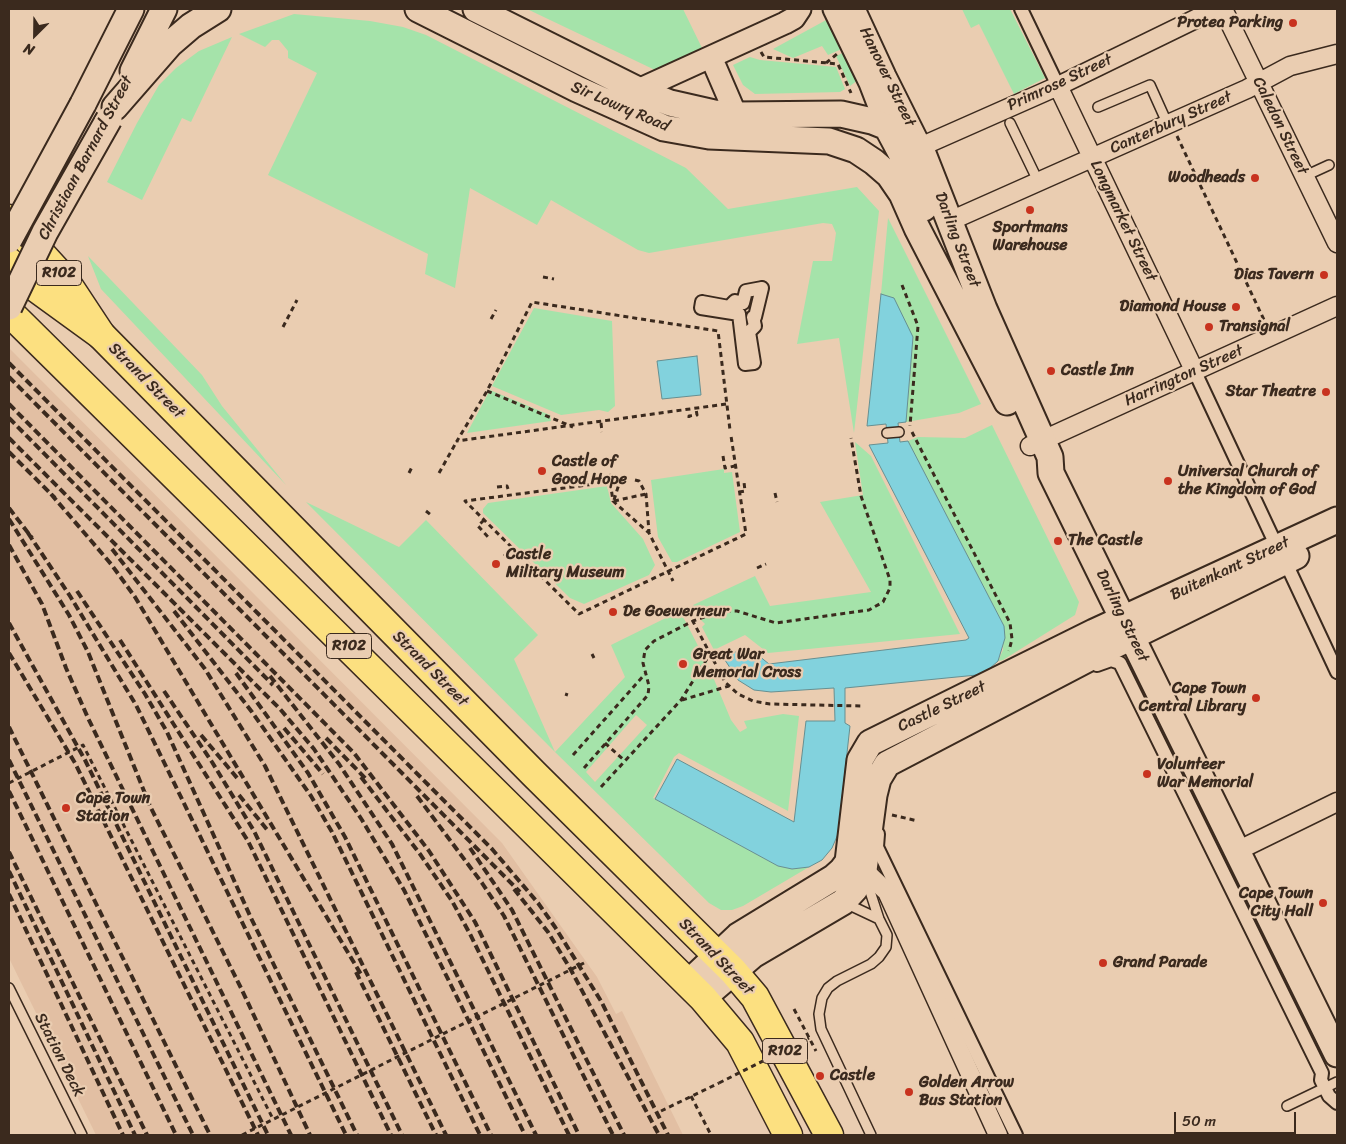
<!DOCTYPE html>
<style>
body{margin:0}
#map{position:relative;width:1346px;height:1144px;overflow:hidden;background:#eacdb1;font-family:Sriracha,sans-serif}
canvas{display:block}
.frame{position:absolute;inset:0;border:10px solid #3b2a1e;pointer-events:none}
.north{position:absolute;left:10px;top:10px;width:50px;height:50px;-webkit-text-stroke:4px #eacdb1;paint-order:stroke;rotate:203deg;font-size:14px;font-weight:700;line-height:20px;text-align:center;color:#3b2a1e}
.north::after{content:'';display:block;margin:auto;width:18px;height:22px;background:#3b2a1e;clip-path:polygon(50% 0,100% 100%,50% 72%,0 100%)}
.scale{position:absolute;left:1174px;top:1112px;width:122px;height:22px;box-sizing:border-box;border:2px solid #3b2a1e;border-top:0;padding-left:6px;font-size:15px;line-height:18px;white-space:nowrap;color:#3b2a1e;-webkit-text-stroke:4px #eacdb1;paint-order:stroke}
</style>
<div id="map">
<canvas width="1346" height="1144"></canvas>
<div class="frame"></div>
<div class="north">N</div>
<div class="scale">50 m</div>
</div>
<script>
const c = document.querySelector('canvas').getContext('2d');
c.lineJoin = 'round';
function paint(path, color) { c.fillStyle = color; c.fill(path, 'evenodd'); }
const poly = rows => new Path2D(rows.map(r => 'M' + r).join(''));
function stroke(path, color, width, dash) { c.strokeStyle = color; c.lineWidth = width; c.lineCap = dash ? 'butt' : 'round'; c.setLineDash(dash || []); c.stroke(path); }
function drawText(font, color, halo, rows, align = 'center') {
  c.font = font + ' Sriracha,sans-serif'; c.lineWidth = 4.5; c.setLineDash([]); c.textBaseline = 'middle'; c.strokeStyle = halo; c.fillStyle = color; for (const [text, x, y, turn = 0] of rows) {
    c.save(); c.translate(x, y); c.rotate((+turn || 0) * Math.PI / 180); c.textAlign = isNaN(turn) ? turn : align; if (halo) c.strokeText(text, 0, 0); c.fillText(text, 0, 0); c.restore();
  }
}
paint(poly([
 [9,348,502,843,597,977,616,1014,622,1011,683,1135,96,1135,9,958]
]), '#e2bfa3');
paint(poly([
 [527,9,683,9,702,48,662,70,655,70],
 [962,9,1010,9,1045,78,1014,94,979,24,971,28],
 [294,14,370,21,403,27,426,35,686,168,728,209,857,187,879,211,854,433,839,338,797,344,813,261,832,261,836,233,832,224,823,223,649,253,638,250,551,200,537,225,470,188,455,288,425,274,428,254,268,175,317,73,288,58,288,51,279,40,272,40,265,47,239,34],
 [828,19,844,48,828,55,822,46,793,58,773,49],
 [232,37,191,122,182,118,142,200,107,182,137,123,159,85,176,68,199,51],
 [845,52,858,80,850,86,836,56],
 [750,57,760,60,836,67,845,89,840,92,755,94,743,85,733,65],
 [888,218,981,404,959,413,906,422,913,337,881,294],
 [88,256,202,375,222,406,286,485,101,289],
 [534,308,612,321,615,406,608,412,599,410,561,415,492,386],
 [490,390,550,415,551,421,467,433],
 [992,425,1079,602,1075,615,1003,660,998,661,1003,650,1004,626,908,441,918,437,965,438],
 [855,442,871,456,960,634,768,653,745,635,714,650,702,627,705,624,701,620,710,616,708,612,698,615,693,605,755,576,770,606,871,592,820,502,863,495],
 [724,469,724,473,732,472,740,532,677,562,672,562,658,537,651,480],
 [607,486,611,503,643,539,655,565,649,575,584,604,570,598,483,513,483,509,488,503],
 [306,502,399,547,426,520,538,635,514,659,555,752,625,677,611,645,680,611,708,665,731,720,740,732,747,728,744,721,783,714,799,716,788,811,679,753,674,757,653,798,778,866,792,869,809,867,743,906,732,910,721,910,709,903,555,752],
 [636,715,647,725,595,782,586,772]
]), '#a5e3aa');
const water = poly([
 [881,294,894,298,913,337,906,422,898,423,900,442,908,441,1004,626,1005,638,998,661,989,669,977,675,845,688,845,723,850,726,838,834,832,848,822,860,809,867,792,869,778,866,655,799,677,759,794,822,806,721,835,721,834,688,771,692,754,690,738,680,723,657,748,647,769,664,966,640,969,638,869,445,888,443,886,424,867,426,881,294],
 [697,356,701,395,662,399,657,361,697,356]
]);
paint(water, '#82d2dd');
stroke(water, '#668f91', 1);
const service = poly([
 [1098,107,1150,85,1168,125],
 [1010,123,1038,181],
 [1305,176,1329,165],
 [887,433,899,432],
 [866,879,879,919,887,935,886,947,879,957,871,964,837,981,828,988,822,998,819,1014,821,1029,871,1135],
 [845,903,879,919],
 [9,988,82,1135],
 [1287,1106,1337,1082]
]);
const pedestrian = poly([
 [1021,9,1058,86],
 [762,288,755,317,753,317,755,326,749,332,754,363,745,364,739,314,701,308,702,302,729,307,735,301,743,303,746,291,762,288],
 [1195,372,1277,547],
 [1285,561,1337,672],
 [1097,665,1111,660,1120,663,1322,1073,1321,1080,1329,1096,1337,1103],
 [878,834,877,847,1016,1135]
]);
const minor = poly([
 [1223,9,1337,243],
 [1058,86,1195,372],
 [911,151,1058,86,1216,9],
 [950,221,1247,89,1290,66,1337,54],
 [1030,446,1337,306],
 [1237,851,1337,802],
 [855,865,864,870,887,892,998,1135]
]);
const tertiary = poly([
 [834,9,870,83,887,127],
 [854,9,885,76,920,146],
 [711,57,736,115,740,128],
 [632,101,638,90,785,23,794,18,800,9]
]);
const secondary = poly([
 [418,9,577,89,664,128,709,136,829,141,856,150,874,162,889,175,902,194,917,228,1007,402],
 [476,9,638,90,670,103,714,113,736,115,841,114,872,121,887,127,920,146,984,309,1050,457,1051,473,1337,1054],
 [133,71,164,9],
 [83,104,131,9],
 [115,107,170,44,191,26,218,9],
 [887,127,902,155,924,208],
 [688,983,738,936,833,878,842,870,848,862,860,760,870,743,1094,632,1337,520],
 [703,998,753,955,843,902,855,889,864,870,874,795,878,779,887,764,1105,650,1296,556]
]);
const primary = poly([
 [9,219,64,279,101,335,534,774,733,971,755,997,829,1135],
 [9,312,703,998,740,1042,788,1135]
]);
const motorway = poly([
 [9,262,28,282,101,335]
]);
stroke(service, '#3b2a1e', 12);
stroke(pedestrian, '#3b2a1e', 16);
stroke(minor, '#3b2a1e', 21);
stroke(tertiary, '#3b2a1e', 25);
stroke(secondary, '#3b2a1e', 29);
stroke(primary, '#3b2a1e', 31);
stroke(motorway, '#3b2a1e', 31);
stroke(poly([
 [761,52,764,57,838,64,851,93],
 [826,63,837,54],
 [1177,136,1265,322],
 [543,277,554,279],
 [902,285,918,326,910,426],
 [491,319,496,310],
 [283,327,297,300],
 [487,391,573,427],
 [726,404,457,441,487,391,532,302,718,331,730,430],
 [689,418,689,416,697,415,696,409],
 [601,423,602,432],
 [912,432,1010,623,1012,639,1009,651],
 [723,456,725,468,735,466],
 [409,473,413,465],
 [439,473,457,441],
 [609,474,613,501,649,533,673,581],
 [570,480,571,487],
 [635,480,639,481,646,494,649,532],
 [610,482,465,501,579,614,746,534,731,436],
 [497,487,507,486,508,489],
 [739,492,745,491,744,482,746,482],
 [775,493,777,502],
 [614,500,619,484,623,481],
 [614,501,646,494],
 [426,511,431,515],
 [484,520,478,526,489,538,488,540],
 [504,556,513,548],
 [757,568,766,564],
 [688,612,725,682,738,694,753,701,770,704,862,706],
 [592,654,594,658],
 [566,696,567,693],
 [682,700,729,686],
 [605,743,625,761],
 [573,755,645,674],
 [584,768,648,695,649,686,643,663,645,650,654,641,693,621,721,611,737,611,776,623,869,610,883,602,890,588,890,580,861,496,851,438],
 [601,787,681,700,710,654],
 [892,815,918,821],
 [794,1009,816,1051],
 [691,1096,711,1135],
 [661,1111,719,1083]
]), '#3b2a1e', 3, [5, 4]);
stroke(service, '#eacdb1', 9);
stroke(pedestrian, '#eacdb1', 12);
stroke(minor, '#eacdb1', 18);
stroke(tertiary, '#eacdb1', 21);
stroke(secondary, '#eacdb1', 25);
stroke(primary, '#fce080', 28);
stroke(motorway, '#fce080', 28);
stroke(poly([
 [9,363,492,849,538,903,555,927,601,1001,668,1135],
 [9,377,520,892],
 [9,404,354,753,429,851,475,922,579,1135],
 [9,418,273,685],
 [9,438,280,709,314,749,362,820,404,890,525,1135],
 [9,452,55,498],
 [51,494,111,564,135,597,362,976],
 [9,508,32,538],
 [9,519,69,615,88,652,150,806,241,988,310,1135],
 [28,533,70,596,136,705,346,1135],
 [9,545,42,604,66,668,88,718,291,1135],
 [112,549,205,669,265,766,446,1135],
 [77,591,145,694,167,732,251,918,357,1135],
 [174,611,252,712,311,796,332,832,480,1135],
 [9,623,85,760,268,1135],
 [120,640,248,841,391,1135],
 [9,653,75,763,258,1135],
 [236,673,308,773,345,837,491,1135],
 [270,676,339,764,392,844,536,1135],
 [164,691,212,762,254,831,402,1135],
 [9,727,210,1135],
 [284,728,323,774],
 [201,735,238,779],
 [326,738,368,781],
 [9,760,193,1135],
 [361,777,420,854,452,901,470,934,569,1135],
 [9,791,176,1135],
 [239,795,269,832],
 [417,796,482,883,504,916,613,1135],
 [470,848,512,910,624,1135],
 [9,852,147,1135],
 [9,871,135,1135],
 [514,889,548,932,571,970,659,1135],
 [9,894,123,1135],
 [356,972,436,1135]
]), '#3b2a1e', 4, [8, 4]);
const secondaryBridge = poly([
 [9,240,83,104],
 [9,307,45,232,109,119]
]);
stroke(secondaryBridge, '#3b2a1e', 29, []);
stroke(poly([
 [9,783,83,745,273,1119],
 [719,1083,809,1038],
 [242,1135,584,963]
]), '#3b2a1e', 3, [5, 4]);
stroke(secondaryBridge, '#eacdb1', 25);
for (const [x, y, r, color] of [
 [1293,23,5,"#c8321e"],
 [1255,178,5,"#c8321e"],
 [1030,210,5,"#c8321e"],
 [1324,275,5,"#c8321e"],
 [1236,307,5,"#c8321e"],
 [1209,327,5,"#c8321e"],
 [1051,371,5,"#c8321e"],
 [1326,392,5,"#c8321e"],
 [542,471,5,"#c8321e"],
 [1168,481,5,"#c8321e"],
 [1058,541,5,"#c8321e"],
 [496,564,5,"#c8321e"],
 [613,612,5,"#c8321e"],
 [683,664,5,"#c8321e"],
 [1256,698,5,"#c8321e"],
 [1147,774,5,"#c8321e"],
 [66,808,5,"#c8321e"],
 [1323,903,5,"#c8321e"],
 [1103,963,5,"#c8321e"],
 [820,1076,5,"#c8321e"],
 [909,1092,5,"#c8321e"]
]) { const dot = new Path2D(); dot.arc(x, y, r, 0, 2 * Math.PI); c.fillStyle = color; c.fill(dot); stroke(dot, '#eacdb1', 2); }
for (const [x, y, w] of [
 [59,273,45],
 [349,646,45],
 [785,1051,45]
]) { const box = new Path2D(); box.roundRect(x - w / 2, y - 12.5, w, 25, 4); c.fillStyle = '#eacdb1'; c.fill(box); stroke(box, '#3b2a1e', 1); }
drawText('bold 15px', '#3b2a1e', null, [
 ["R102",59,273],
 ["R102",349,646],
 ["R102",785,1051]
]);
drawText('bold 16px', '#3b2a1e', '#eacdb1', [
 ["Protea Parking",1283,23,"right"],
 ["Woodheads",1245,178,"right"],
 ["Sportmans",1030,228,"center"],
 ["Warehouse",1030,246,"center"],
 ["Dias Tavern",1314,275,"right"],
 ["Diamond House",1226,307,"right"],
 ["Transignal",1219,327],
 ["Castle Inn",1061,371],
 ["Star Theatre",1316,392,"right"],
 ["Castle of",552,462],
 ["Good Hope",552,480],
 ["Universal Church of",1178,472],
 ["the Kingdom of God",1178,490],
 ["The Castle",1068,541],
 ["Castle",506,555],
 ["Military Museum",506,573],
 ["De Goewerneur",623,612],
 ["Great War",693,655],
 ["Memorial Cross",693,673],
 ["Cape Town",1246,689,"right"],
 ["Central Library",1246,707,"right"],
 ["Volunteer",1157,765],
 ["War Memorial",1157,783],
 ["Cape Town",76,799],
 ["Station",76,817],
 ["Cape Town",1313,894,"right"],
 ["City Hall",1313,912,"right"],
 ["Grand Parade",1113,963],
 ["Castle",830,1076],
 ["Golden Arrow",919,1083],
 ["Bus Station",919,1101]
], 'left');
drawText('16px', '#3b2a1e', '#eacdb1', [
 ["Hanover Street",887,77,64],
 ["Primrose Street",1060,83,-25],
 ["Sir Lowry Road",620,107,23],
 ["Canterbury Street",1171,123,-24],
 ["Caledon Street",1280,126,64],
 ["Christiaan Barnard Street",86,158,-62],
 ["Longmarket Street",1123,221,64],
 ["Darling Street",957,240,69],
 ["Harrington Street",1184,376,-24],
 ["Strand Street",146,381,45],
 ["Buitenkant Street",1230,569,-25],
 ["Darling Street",1122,616,64],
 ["Strand Street",430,669,45],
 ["Castle Street",942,707,-26],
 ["Strand Street",716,957,46],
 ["Station Deck",59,1055,63]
]);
</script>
